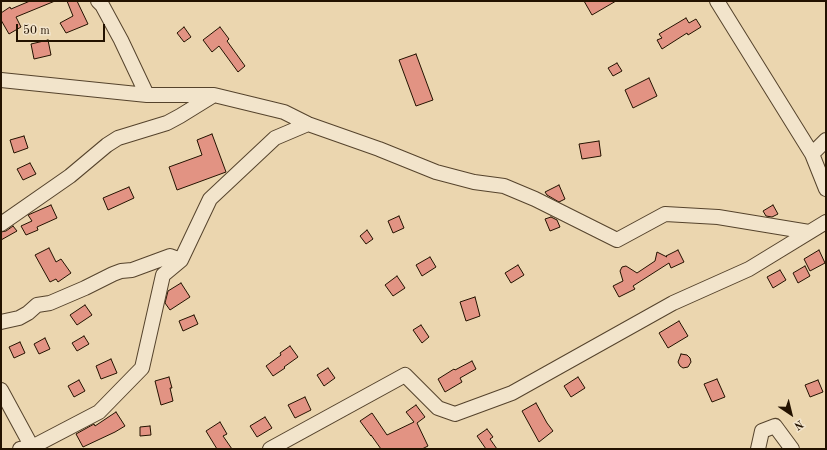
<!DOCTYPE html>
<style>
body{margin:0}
#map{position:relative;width:827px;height:450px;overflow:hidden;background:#ebd6af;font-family:"Old Standard TT",serif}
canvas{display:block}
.frame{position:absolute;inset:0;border:2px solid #231200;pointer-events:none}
.north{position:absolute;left:771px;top:394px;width:40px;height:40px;-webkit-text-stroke:3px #f2e4cb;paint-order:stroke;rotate:145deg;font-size:11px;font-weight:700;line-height:16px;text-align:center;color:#231200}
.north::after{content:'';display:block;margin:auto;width:14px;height:18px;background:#231200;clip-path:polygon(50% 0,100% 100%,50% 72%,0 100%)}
.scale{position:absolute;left:16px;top:24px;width:89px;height:18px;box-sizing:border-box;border:2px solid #231200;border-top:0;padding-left:5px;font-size:12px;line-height:14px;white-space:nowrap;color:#231200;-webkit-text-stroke:3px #f2e4cb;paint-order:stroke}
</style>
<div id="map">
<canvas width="827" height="450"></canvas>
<div class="frame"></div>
<div class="north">N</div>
<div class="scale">50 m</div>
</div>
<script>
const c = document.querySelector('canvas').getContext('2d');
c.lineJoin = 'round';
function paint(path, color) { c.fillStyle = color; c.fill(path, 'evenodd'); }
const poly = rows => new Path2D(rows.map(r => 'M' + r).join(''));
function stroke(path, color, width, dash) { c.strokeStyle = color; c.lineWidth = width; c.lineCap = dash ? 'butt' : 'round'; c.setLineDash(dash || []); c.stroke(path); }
const building = poly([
 [30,1,55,1,16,17,21,27,9,34,1,20,1,13,10,7,11,9,30,1],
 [67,1,77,1,88,24,66,33,60,23,73,16,67,1],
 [584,1,616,1,592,15,584,1],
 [686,18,689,23,696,19,701,27,688,35,687,33,662,49,657,40,662,38,659,34,686,18],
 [184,27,191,37,184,42,177,33,184,27],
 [220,27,229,39,227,41,245,66,238,72,219,46,212,52,203,40,220,27],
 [48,40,51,55,34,59,31,44,48,40],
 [416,54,433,100,416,106,399,60,416,54],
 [617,63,622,71,613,76,608,68,617,63],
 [649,78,657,96,633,108,625,90,649,78],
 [212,134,226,172,177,190,169,167,202,155,197,140,212,134],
 [24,136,28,148,14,153,10,140,24,136],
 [599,141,601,156,582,159,579,144,599,141],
 [30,163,36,174,23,180,17,169,30,163],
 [559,185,565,199,559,202,547,195,545,192,559,185],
 [129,187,134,198,108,210,103,198,129,187],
 [51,205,57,218,37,227,38,230,26,235,21,226,32,221,28,215,51,205],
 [773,205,778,214,772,217,766,216,763,211,773,205],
 [399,216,404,228,393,233,388,221,399,216],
 [551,217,557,220,560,227,550,231,545,219,551,217],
 [13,226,17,231,1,240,1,232,6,231,13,226],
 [367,230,373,239,366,244,360,236,367,230],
 [49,248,56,262,61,259,71,273,58,282,56,279,50,282,35,255,49,248],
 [678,250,684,262,671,268,669,263,633,286,635,289,619,297,613,286,623,281,620,271,622,267,626,266,637,273,655,261,657,252,667,257,666,256,678,250],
 [819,250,825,263,810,271,804,259,819,250],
 [430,257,436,267,422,276,416,265,430,257],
 [518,265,524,275,511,283,505,273,518,265],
 [805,266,810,276,798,283,793,273,805,266],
 [780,270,786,280,773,288,767,277,780,270],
 [397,276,405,288,393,296,385,285,397,276],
 [181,283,190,297,170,310,165,303,168,291,181,283],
 [475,297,480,316,466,321,460,302,475,297],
 [85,305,92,315,77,325,70,315,85,305],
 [194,315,198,324,183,331,179,321,194,315],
 [679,321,688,336,668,348,659,333,679,321],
 [421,325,429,337,422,343,413,330,421,325],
 [84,336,89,344,77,351,72,343,84,336],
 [45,338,50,349,39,354,34,344,45,338],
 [20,342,25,353,14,358,9,347,20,342],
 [290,346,298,357,284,367,285,368,273,376,266,366,281,355,280,353,290,346],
 [681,354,687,355,690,358,691,362,688,367,683,368,680,366,678,362,681,354],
 [111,359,117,373,101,379,96,366,111,359],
 [472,361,476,369,460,378,462,382,445,392,438,379,454,369,455,370,472,361],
 [328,368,335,378,324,386,317,375,328,368],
 [169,377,172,388,170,388,173,401,161,405,155,381,169,377],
 [578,377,585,388,571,397,564,386,578,377],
 [717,379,725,397,712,402,704,384,717,379],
 [79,380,85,391,74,397,68,386,79,380],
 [818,380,823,392,810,397,805,385,818,380],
 [305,397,311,410,295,418,288,405,305,397],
 [536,403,547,423,553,431,539,442,522,411,536,403],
 [416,405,425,417,417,423,428,446,422,449,381,449,371,435,371,436,360,421,372,413,387,435,414,422,406,412,416,405],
 [116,412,125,426,115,432,83,447,76,434,94,424,95,426,116,412],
 [265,417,272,428,257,437,250,426,265,417],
 [220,422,227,434,223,436,232,449,217,449,206,431,220,422],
 [150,426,151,435,140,436,140,427,150,426],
 [487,429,493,437,490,439,497,449,486,449,477,436,487,429]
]);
paint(building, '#e29383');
stroke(building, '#231200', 1);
const street = poly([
 [98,1,102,5,121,40,147,95],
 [717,1,812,154,826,189],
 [1,80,147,95,214,95,284,112,308,124,379,149,436,172,474,182,504,186,535,199,617,240,665,214,718,217,809,232],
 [812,154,826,140],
 [1,224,70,176,107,145,118,138,167,123,180,116,214,95],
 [1,322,19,318,28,313,37,305,50,303,85,288,113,274,121,271,132,270,170,256,181,260],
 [1,390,33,449],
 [20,449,32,447,99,412,142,368,163,275,181,260,210,199,275,138,308,124],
 [270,449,405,375,438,408,455,414,512,393,673,303,749,269,826,222],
 [758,449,762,431,775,426,792,449]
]);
stroke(street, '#55432c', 16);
stroke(street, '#f2e4cb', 14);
</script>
